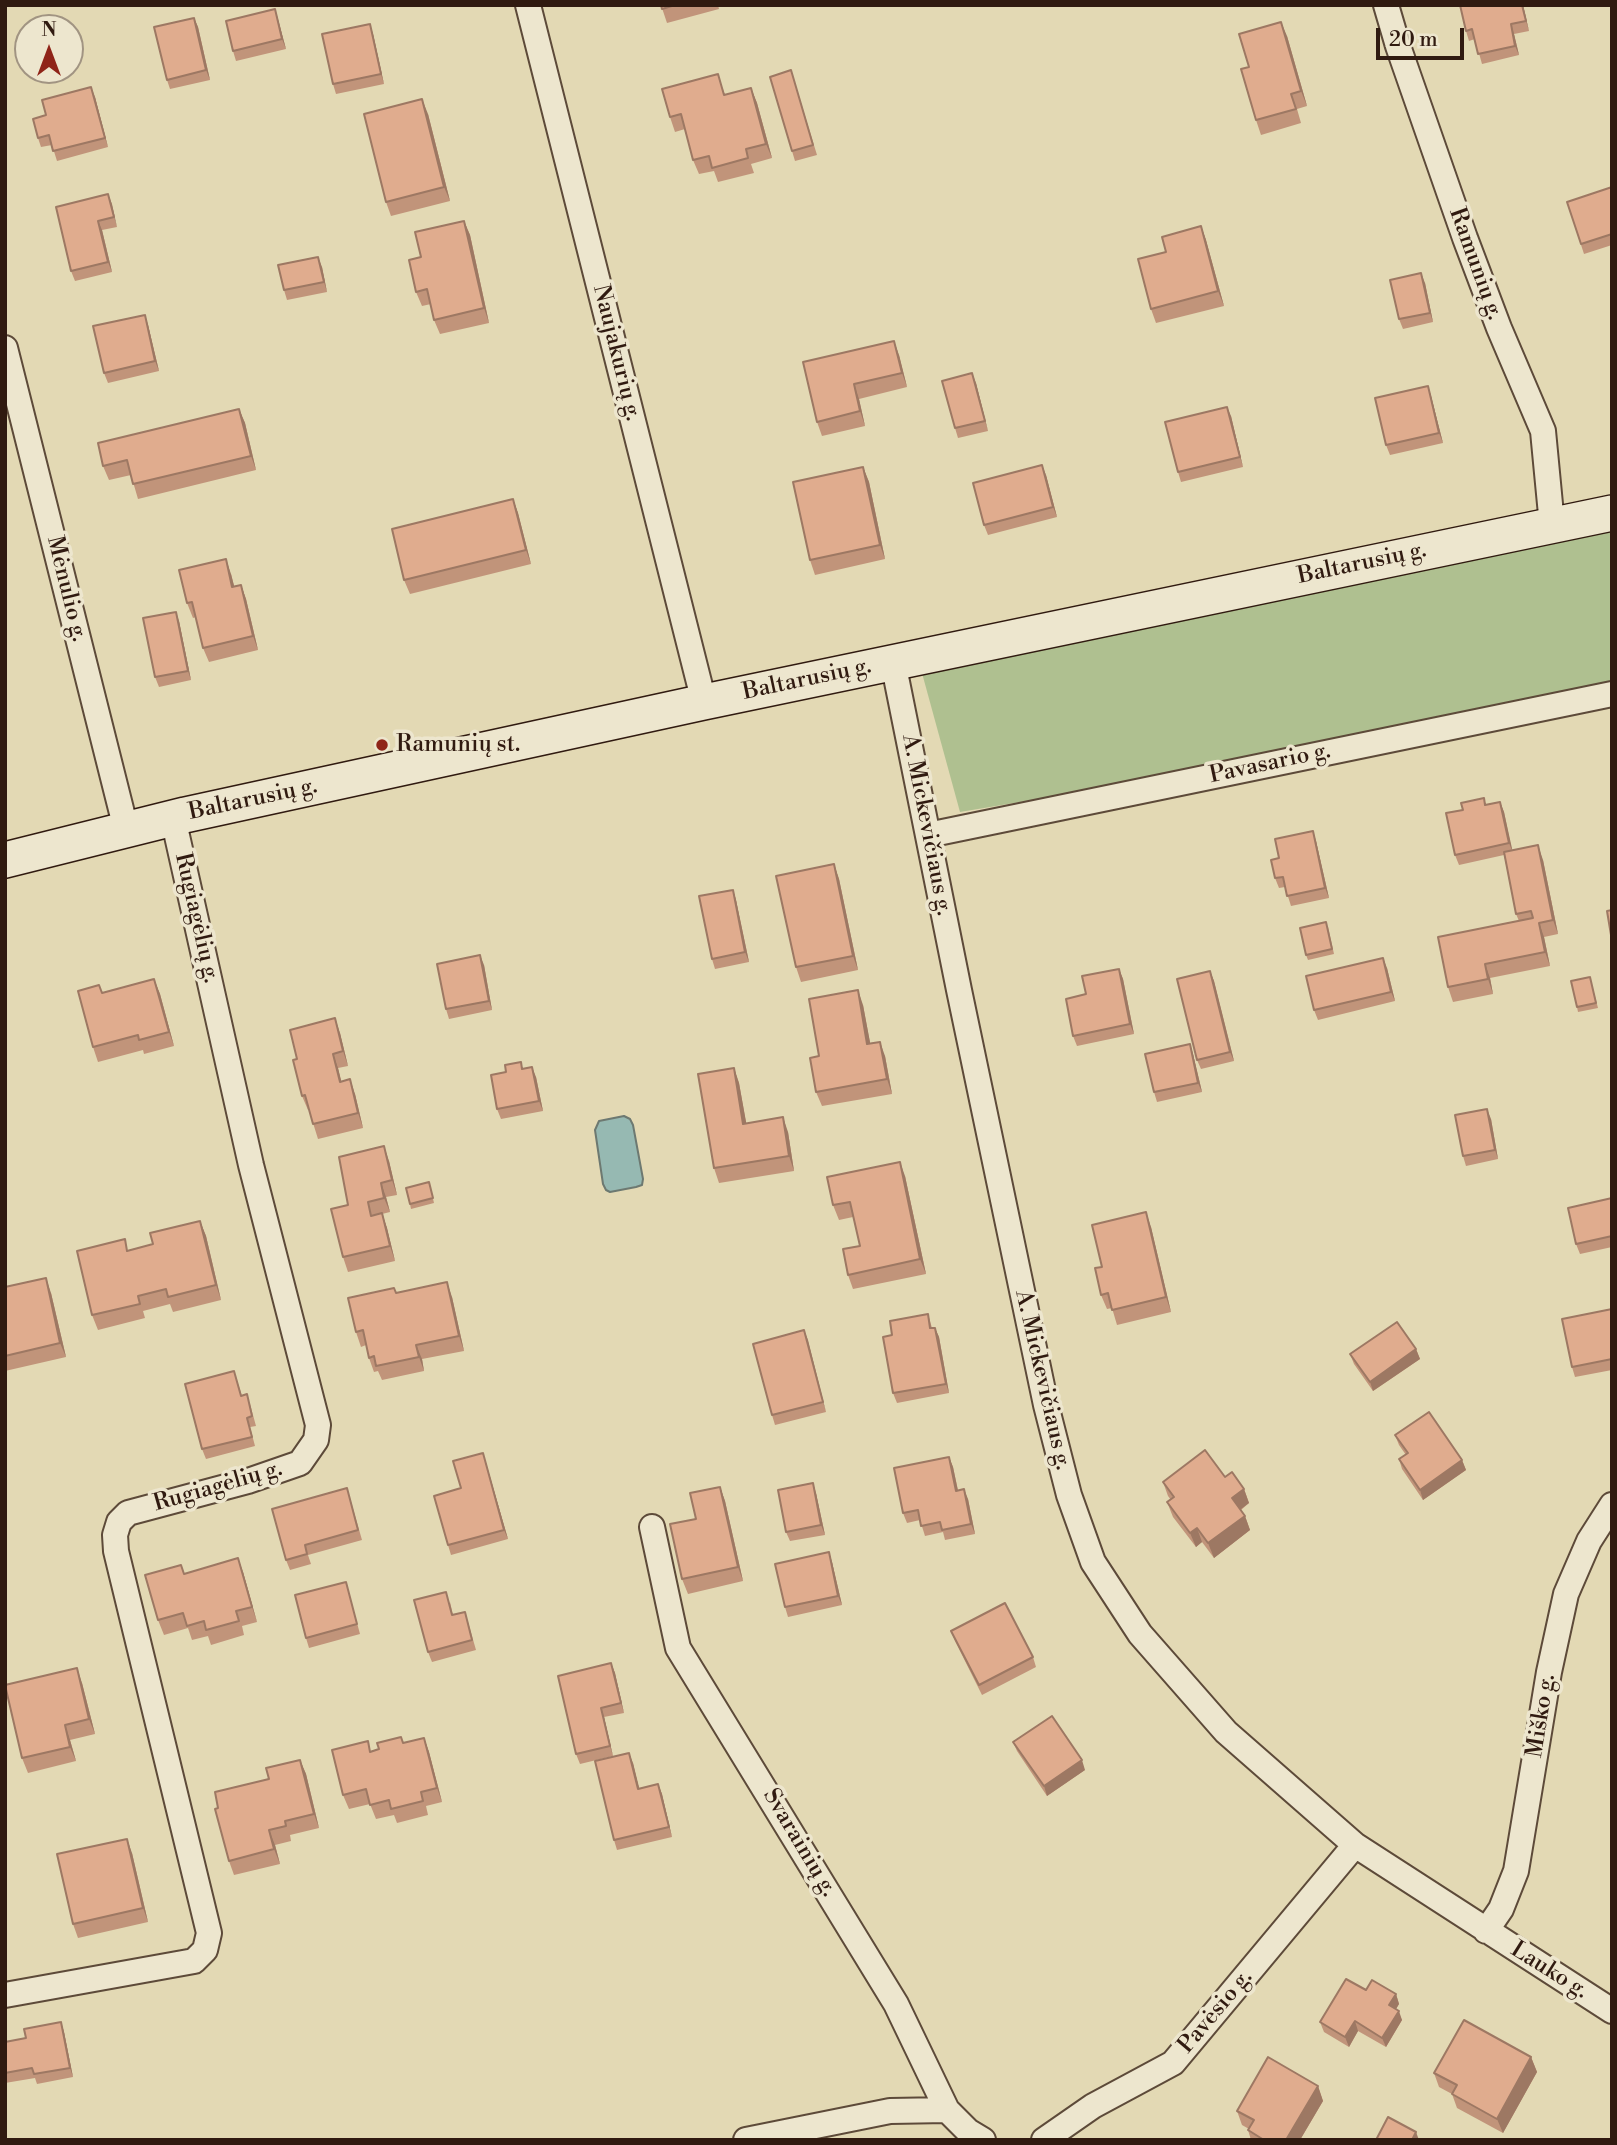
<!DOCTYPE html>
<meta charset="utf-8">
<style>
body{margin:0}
#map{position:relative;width:1617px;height:2145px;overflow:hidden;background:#e3d9b4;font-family:"Libre Bodoni",serif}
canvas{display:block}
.frame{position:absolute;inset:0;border:7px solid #301a10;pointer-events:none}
.north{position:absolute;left:14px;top:14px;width:70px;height:70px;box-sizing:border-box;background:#ede6ce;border:2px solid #a19482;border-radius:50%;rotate:0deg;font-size:19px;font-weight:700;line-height:28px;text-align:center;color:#301a10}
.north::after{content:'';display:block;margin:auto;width:24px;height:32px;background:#8f2418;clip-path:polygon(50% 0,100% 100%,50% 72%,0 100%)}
.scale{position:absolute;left:1376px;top:28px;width:88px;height:32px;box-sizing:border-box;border:4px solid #301a10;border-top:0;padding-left:9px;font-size:21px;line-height:24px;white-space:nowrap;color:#301a10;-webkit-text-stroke:5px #ede6ce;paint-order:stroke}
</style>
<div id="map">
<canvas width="1617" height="2145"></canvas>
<div class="frame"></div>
<div class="north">N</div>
<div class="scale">20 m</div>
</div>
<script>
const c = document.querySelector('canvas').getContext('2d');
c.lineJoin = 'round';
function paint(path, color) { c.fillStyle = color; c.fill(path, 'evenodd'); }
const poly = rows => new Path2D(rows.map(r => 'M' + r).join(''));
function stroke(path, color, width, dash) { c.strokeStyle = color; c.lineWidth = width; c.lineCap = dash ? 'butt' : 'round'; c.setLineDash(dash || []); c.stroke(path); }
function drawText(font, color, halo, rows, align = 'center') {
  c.font = font + ' "Libre Bodoni",serif'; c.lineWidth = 7; c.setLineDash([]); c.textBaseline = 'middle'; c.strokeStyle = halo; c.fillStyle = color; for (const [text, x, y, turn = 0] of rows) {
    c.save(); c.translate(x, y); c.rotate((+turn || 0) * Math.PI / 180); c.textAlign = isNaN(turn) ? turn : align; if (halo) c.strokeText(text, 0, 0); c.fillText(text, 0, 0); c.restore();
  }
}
paint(poly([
 [1612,530,1612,684,1032,800,960,812,922,673]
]), '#afc090');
const water = poly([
 [624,1116,630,1119,633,1125,643,1179,642,1185,636,1187,610,1192,606,1190,603,1184,595,1130,599,1121,624,1116]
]);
paint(water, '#96b9b2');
stroke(water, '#6d7971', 2);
const street = poly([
 [528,5,704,702],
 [1386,5,1398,46,1465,238,1499,328,1543,431,1552,525],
 [5,348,126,829],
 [893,662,959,990,1046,1405,1069,1495,1093,1562,1140,1634,1226,1732,1355,1845,1612,2011],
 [928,835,1612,694],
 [652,1527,678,1648,896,2004,947,2110,968,2131,983,2140],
 [1486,1931,1501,1909,1516,1871,1549,1672,1566,1594,1589,1541,1612,1505],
 [5,1995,194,1961,205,1950,209,1933,116,1551,115,1535,119,1522,128,1513,248,1481,300,1463,316,1440,318,1425,251,1165,173,818],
 [746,2140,890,2111,947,2110],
 [1044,2140,1093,2106,1173,2063,1355,1845]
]);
const secondary = poly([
 [5,860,185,815,704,702,1612,513]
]);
stroke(street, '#5d4a39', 28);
stroke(secondary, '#301a10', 38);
stroke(street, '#ede6ce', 24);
stroke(secondary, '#ede6ce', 35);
paint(poly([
 [661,5,718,5,719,9,667,23],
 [1460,5,1523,5,1529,31,1514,34,1519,55,1482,64,1475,39,1469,41,1466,31],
 [275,9,286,49,236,61,233,51],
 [194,18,198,27,210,80,170,89,167,80],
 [373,34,384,84,336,94,333,84],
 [1287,36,1307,106,1297,109,1301,123,1261,135,1256,120,1249,67],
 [791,70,817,155,795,161,792,151],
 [751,88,757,103,772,158,751,164,754,173,718,182,714,171,699,174,693,160,685,129,675,132,670,117,723,89,725,95],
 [95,97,108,147,57,161,52,145,41,147,38,138,46,115],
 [428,114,450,201,391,216,386,202],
 [1612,187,1612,245,1584,254,1567,202],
 [108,194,117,227,102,230,112,272,75,281,71,271],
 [464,221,470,235,489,323,440,334,434,320,431,304,422,306,416,292,421,257],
 [1201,226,1206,240,1224,306,1156,323,1151,309,1166,252],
 [322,267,327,292,287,300,284,290],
 [1425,283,1433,322,1403,329,1399,319],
 [148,325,159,371,108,383,104,373],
 [899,355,907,387,859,399,865,426,822,436,817,422,803,362],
 [976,383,988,431,958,438,955,428],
 [1428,386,1431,396,1443,443,1390,455,1386,445],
 [239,409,245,423,256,470,138,499,131,475,109,480,103,466],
 [1231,416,1243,467,1181,482,1178,472],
 [863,467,869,482,885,559,815,575,810,560],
 [1046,475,1057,517,988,535,984,525],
 [513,499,518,513,531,564,410,594,404,580],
 [231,574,234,586,241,585,246,599,258,650,209,662,203,648,196,617,193,618,187,603],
 [179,621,191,680,159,687,155,677],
 [1484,798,1486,805,1500,802,1504,812,1512,851,1543,860,1558,934,1544,937,1550,966,1490,978,1493,994,1453,1002,1448,987,1519,921,1516,914,1504,855,1459,865,1455,855,1463,810],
 [1316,841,1329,898,1291,906,1285,887,1279,888,1275,878,1279,858],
 [834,864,839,879,858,970,801,982,796,967],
 [733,890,736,900,749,962,715,969,712,959],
 [1328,927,1334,954,1308,960,1306,955],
 [484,965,492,1010,449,1019,446,1009],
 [1387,968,1395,1001,1318,1020,1314,1010],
 [1119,969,1123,979,1134,1034,1077,1046,1073,1036,1086,994],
 [1210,971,1214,981,1234,1061,1201,1069,1197,1060],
 [1590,977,1598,1008,1578,1012,1577,1007],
 [154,979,160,994,174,1046,144,1054,143,1050,98,1062,93,1047,102,993],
 [863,1005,870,1043,885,1056,892,1094,822,1106,816,1092,819,1056],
 [340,1033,348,1066,338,1068,341,1081,355,1094,363,1128,318,1139,309,1110,308,1110,302,1096,297,1059],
 [1190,1044,1193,1054,1202,1092,1157,1102,1154,1092],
 [734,1068,739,1083,746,1123,788,1132,794,1171,719,1183,714,1168],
 [523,1069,536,1077,543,1111,501,1119,497,1109],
 [1491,1119,1498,1159,1466,1166,1463,1156],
 [389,1161,397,1195,386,1197,390,1212,382,1214,387,1228,395,1261,348,1272,343,1257,348,1205],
 [905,1176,926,1274,853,1289,848,1275,860,1246,853,1217,839,1220,833,1205],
 [429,1182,434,1203,411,1209,410,1204],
 [1612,1198,1612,1247,1580,1254,1576,1244],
 [200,1221,206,1236,221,1300,173,1312,170,1304,143,1311,145,1318,98,1330,92,1315,129,1250,153,1244],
 [1151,1227,1171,1312,1117,1325,1112,1308,1107,1309,1101,1295,1102,1267],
 [5,1287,51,1293,66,1357,5,1371],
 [394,1288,396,1293,452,1297,464,1351,422,1359,424,1371,382,1380,378,1371,374,1372,369,1358,366,1345,361,1347,356,1332],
 [1612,1309,1612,1370,1575,1377,1572,1367],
 [928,1314,932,1328,935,1328,939,1337,949,1393,897,1403,893,1393,892,1335],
 [804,1330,826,1412,775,1425,772,1415],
 [1416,1349,1420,1359,1373,1391,1354,1364,1350,1354],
 [234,1371,242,1396,250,1404,256,1426,250,1427,255,1446,206,1459,202,1449],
 [1395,1435,1462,1460,1466,1470,1423,1500,1402,1469,1399,1459,1406,1455,1399,1445],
 [949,1457,953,1467,958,1490,968,1499,975,1534,945,1540,943,1532,925,1536,920,1520,907,1523,903,1513],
 [486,1463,508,1539,451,1555,448,1545,461,1488],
 [1225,1477,1244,1489,1249,1503,1241,1510,1245,1516,1250,1530,1214,1558,1202,1542,1196,1547,1173,1517,1167,1502,1171,1500,1168,1496,1163,1482],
 [720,1487,725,1501,743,1581,688,1594,682,1579,696,1519],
 [816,1493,825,1535,790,1541,786,1532],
 [350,1498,362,1540,308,1555,311,1564,290,1570,286,1560],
 [832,1562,842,1605,788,1617,785,1607],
 [181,1565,184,1573,243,1572,257,1622,242,1626,244,1635,211,1645,208,1636,192,1640,188,1628,164,1635,158,1620],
 [346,1582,360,1634,309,1648,306,1638],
 [450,1602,453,1615,468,1622,476,1650,432,1662,428,1652],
 [951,1631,1033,1657,1036,1667,982,1695,955,1641],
 [611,1663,615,1673,624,1713,604,1717,613,1756,580,1764,576,1754],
 [82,1683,95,1734,70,1740,76,1761,28,1773,22,1758],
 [401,1737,403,1743,424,1738,429,1752,442,1802,426,1806,428,1815,397,1823,394,1815,376,1819,370,1804,349,1809,343,1795,371,1751,379,1749],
 [1013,1742,1085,1770,1047,1796,1017,1751],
 [300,1760,306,1774,319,1828,290,1835,291,1841,275,1845,280,1864,234,1875,229,1861,218,1808],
 [633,1763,639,1789,658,1784,662,1794,672,1837,617,1850,614,1840],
 [132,1853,148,1922,78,1938,73,1924],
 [1366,1990,1396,1994,1399,2004,1396,2009,1402,2020,1386,2047,1358,2031,1349,2047,1324,2032,1320,2022],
 [61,2022,64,2032,73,2077,37,2084,35,2078,5,2083,5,2042,26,2038],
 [1531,2057,1537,2072,1503,2133,1457,2108,1452,2094,1439,2087,1434,2073],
 [1318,2086,1323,2101,1300,2140,1251,2140,1248,2130,1249,2129,1242,2125,1237,2111]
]), '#c1947a');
paint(poly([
 [1522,5,1523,5,1529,31,1526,21],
 [275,9,278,19,286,49,282,39],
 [194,18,198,27,210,80,206,70],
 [1281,22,1287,36,1307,106,1301,91],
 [370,24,373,34,384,84,381,74],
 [1511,24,1514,34,1519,55,1515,46],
 [91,87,95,97,108,147,105,138],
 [751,88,757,103,772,158,766,144],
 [422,99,428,114,450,201,444,187],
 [108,194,112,204,117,227,114,217],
 [98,221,102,230,112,272,108,262],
 [464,221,470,235,489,323,484,308],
 [1201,226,1206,240,1224,306,1218,291],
 [318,257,322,267,327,292,324,282],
 [1421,273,1425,283,1433,322,1430,313],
 [145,315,148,325,159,371,155,361],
 [894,341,899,355,907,387,902,373],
 [972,373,976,383,988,431,985,421],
 [854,384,859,399,865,426,860,411],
 [1428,386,1431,396,1443,443,1439,433],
 [1227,407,1231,416,1243,467,1240,457],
 [239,409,245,423,256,470,251,456],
 [1042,465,1046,475,1057,517,1053,507],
 [863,467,869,482,885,559,880,545],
 [513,499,518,513,531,564,526,550],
 [226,559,231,574,238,601,232,587],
 [241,585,246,599,258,650,253,636],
 [176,612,179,621,191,680,188,671],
 [1500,802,1504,812,1513,853,1509,843],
 [1313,831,1316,841,1329,898,1325,888],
 [1538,845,1543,860,1558,934,1553,920],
 [834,864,839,879,858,970,853,956],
 [733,890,736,900,749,962,745,952],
 [1539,923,1544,937,1550,966,1545,952],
 [480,955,484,965,492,1010,489,1001],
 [1383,958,1387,968,1395,1001,1391,992],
 [1485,964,1490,978,1493,994,1488,979],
 [1119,969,1123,979,1134,1034,1130,1024],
 [1210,971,1214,981,1234,1061,1230,1052],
 [154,979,160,994,174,1046,169,1032],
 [858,990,863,1005,873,1058,867,1044],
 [335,1018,340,1033,348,1066,343,1051],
 [880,1042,885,1056,892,1094,887,1079],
 [1190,1044,1193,1054,1202,1092,1198,1083],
 [333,1054,338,1068,345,1096,340,1082],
 [532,1067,536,1077,543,1111,539,1101],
 [734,1068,739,1083,749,1138,743,1124],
 [350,1079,355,1094,363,1128,358,1113],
 [1487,1109,1491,1119,1498,1159,1495,1150],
 [783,1117,788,1132,794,1171,789,1156],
 [384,1146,389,1161,397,1195,392,1180],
 [900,1162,905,1176,926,1274,920,1259],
 [381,1183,386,1197,390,1212,384,1198],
 [1146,1212,1151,1227,1171,1312,1166,1297],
 [382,1213,387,1228,395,1261,390,1246],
 [200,1221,206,1236,221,1300,216,1285],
 [46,1278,51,1293,66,1357,60,1343],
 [447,1282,452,1297,464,1351,459,1336],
 [935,1328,939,1337,949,1393,946,1384],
 [804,1330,808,1340,826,1412,823,1402],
 [416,1345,422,1359,424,1371,419,1357],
 [1416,1349,1420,1359,1373,1391,1370,1382],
 [483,1453,486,1463,508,1539,504,1530],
 [949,1457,953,1467,960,1501,956,1491],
 [1462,1460,1466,1470,1423,1500,1420,1490],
 [813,1483,816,1493,825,1535,821,1525],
 [720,1487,725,1501,743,1581,738,1567],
 [964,1489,968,1499,975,1534,971,1524],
 [1244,1489,1249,1503,1237,1512,1232,1498],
 [1245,1516,1250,1530,1214,1558,1208,1543],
 [1197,1528,1202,1542,1196,1547,1190,1533],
 [829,1552,832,1562,842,1605,838,1596],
 [238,1558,243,1572,257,1622,252,1607],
 [611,1663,615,1673,624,1713,621,1703],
 [77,1668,82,1683,95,1734,89,1719],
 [601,1708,604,1717,613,1756,610,1746],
 [65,1725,70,1740,76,1761,70,1747],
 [424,1738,429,1752,442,1802,437,1788],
 [629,1753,633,1763,642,1799,638,1789],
 [300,1760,306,1774,319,1828,314,1814],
 [1082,1760,1085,1770,1047,1796,1044,1786],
 [658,1784,662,1794,672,1837,669,1827],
 [269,1830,275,1845,280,1864,274,1849],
 [127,1839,132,1853,148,1922,143,1908],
 [1396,1994,1399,2004,1393,2014,1389,2005],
 [1399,2011,1402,2020,1386,2047,1382,2038],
 [1355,2021,1358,2031,1349,2047,1345,2037],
 [61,2022,64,2032,73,2077,70,2068],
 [1531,2057,1537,2072,1503,2133,1497,2119],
 [1318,2086,1323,2101,1300,2140,1286,2140],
 [1416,2132,1419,2140,1412,2140]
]), '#9d7863');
const building = poly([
 [661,5,675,5,662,9,661,5],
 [1460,5,1522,5,1526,21,1511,24,1515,46,1478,54,1472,29,1466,31,1460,5],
 [275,9,282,39,233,51,226,21,275,9],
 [194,18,206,70,167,80,154,27,194,18],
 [1281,22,1301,91,1291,94,1296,109,1256,120,1241,69,1249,67,1239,34,1281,22],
 [370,24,381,74,333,84,322,34,370,24],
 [791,70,813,145,792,151,770,77,791,70],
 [718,74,724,95,751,88,766,144,746,149,748,158,712,168,709,156,693,160,681,114,670,117,662,89,718,74],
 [91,87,105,138,53,151,49,135,38,138,33,119,46,115,42,100,91,87],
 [422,99,444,187,386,202,364,114,422,99],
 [1612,187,1612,234,1581,244,1567,202,1612,187],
 [108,194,114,217,98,221,108,262,71,271,56,207,108,194],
 [464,221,484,308,434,320,427,289,416,292,409,260,421,257,415,232,464,221],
 [1201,226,1218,291,1151,309,1138,259,1166,252,1162,237,1201,226],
 [318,257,324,282,284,290,278,265,318,257],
 [1421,273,1430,313,1399,319,1390,280,1421,273],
 [145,315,155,361,104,373,93,326,145,315],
 [894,341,902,373,854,384,860,411,817,422,803,362,894,341],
 [972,373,985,421,955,428,942,381,972,373],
 [1428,386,1439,433,1386,445,1375,398,1428,386],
 [1227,407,1240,457,1178,472,1165,422,1227,407],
 [239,409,251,456,133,484,127,460,103,466,98,443,239,409],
 [1042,465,1053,507,984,525,973,483,1042,465],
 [863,467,880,545,810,560,793,482,863,467],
 [513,499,526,550,404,580,392,529,513,499],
 [226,559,232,587,241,585,253,636,203,648,192,602,187,603,179,570,226,559],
 [176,612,188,671,155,677,143,618,176,612],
 [1484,798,1485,805,1500,802,1509,843,1455,855,1446,813,1463,810,1461,803,1484,798],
 [1313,831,1325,888,1287,896,1283,877,1275,878,1271,860,1279,858,1275,839,1313,831],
 [1538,845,1553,920,1539,923,1545,952,1485,964,1488,979,1448,987,1438,937,1533,918,1531,911,1516,914,1504,852,1538,845],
 [834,864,853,956,796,967,776,876,834,864],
 [733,890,745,952,712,959,699,896,733,890],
 [1612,910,1612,941,1607,911,1612,910],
 [1326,922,1332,949,1306,955,1300,928,1326,922],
 [480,955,489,1001,446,1009,437,964,480,955],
 [1383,958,1391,992,1314,1010,1306,976,1383,958],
 [1119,969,1130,1024,1073,1036,1066,999,1086,994,1082,976,1119,969],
 [1210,971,1230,1052,1197,1060,1177,979,1210,971],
 [1590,977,1596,1003,1577,1007,1571,981,1590,977],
 [154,979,169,1032,139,1040,138,1035,93,1047,78,991,99,985,102,993,154,979],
 [858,990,867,1044,880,1042,887,1079,816,1092,810,1058,819,1056,809,999,858,990],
 [335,1018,343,1051,333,1054,340,1082,350,1079,358,1113,313,1124,305,1095,302,1096,293,1060,297,1059,290,1030,335,1018],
 [1190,1044,1198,1083,1154,1092,1145,1054,1190,1044],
 [521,1062,522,1069,532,1067,539,1101,497,1109,491,1075,506,1072,505,1065,521,1062],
 [734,1068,743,1124,783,1117,789,1156,714,1168,698,1074,734,1068],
 [1487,1109,1495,1150,1463,1156,1455,1115,1487,1109],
 [384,1146,392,1180,381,1183,384,1198,368,1202,371,1216,382,1213,390,1246,343,1257,331,1209,348,1205,339,1157,384,1146],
 [900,1162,920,1259,848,1275,843,1249,860,1246,850,1202,833,1205,827,1177,900,1162],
 [429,1182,433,1198,410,1204,406,1188,429,1182],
 [1612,1198,1612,1236,1576,1244,1568,1208,1612,1198],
 [1146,1212,1166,1297,1112,1310,1108,1293,1101,1295,1095,1268,1102,1267,1092,1225,1146,1212],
 [200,1221,216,1285,168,1297,166,1289,138,1296,140,1304,92,1315,77,1251,125,1239,127,1251,153,1244,150,1233,200,1221],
 [46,1278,60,1343,5,1356,5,1287,46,1278],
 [447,1282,459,1336,416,1345,419,1357,376,1366,374,1356,369,1358,363,1330,356,1332,348,1298,394,1288,396,1293,447,1282],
 [1612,1309,1612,1359,1572,1367,1562,1319,1612,1309],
 [928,1314,930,1328,935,1328,946,1384,893,1393,883,1337,892,1335,890,1321,928,1314],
 [1397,1322,1416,1349,1370,1382,1350,1354,1397,1322],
 [804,1330,823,1402,772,1415,753,1344,804,1330],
 [234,1371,241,1396,247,1394,252,1416,247,1418,252,1437,202,1449,185,1384,234,1371],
 [1429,1412,1462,1460,1420,1490,1399,1459,1408,1453,1395,1435,1429,1412],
 [1205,1450,1225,1477,1232,1472,1244,1489,1232,1498,1245,1516,1208,1543,1197,1528,1190,1533,1167,1502,1174,1497,1163,1482,1205,1450],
 [483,1453,504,1530,448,1545,434,1496,461,1488,453,1461,483,1453],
 [949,1457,956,1491,964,1489,971,1524,942,1530,940,1522,921,1526,918,1510,903,1513,894,1468,949,1457],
 [813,1483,821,1525,786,1532,778,1490,813,1483],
 [720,1487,738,1567,682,1579,670,1524,696,1519,690,1493,720,1487],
 [347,1488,358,1530,305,1545,307,1554,286,1560,272,1509,347,1488],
 [829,1552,838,1596,785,1607,775,1564,829,1552],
 [238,1558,252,1607,236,1611,239,1621,206,1630,204,1621,187,1626,183,1613,158,1620,145,1575,181,1565,184,1574,238,1558],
 [346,1582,357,1624,306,1638,295,1595,346,1582],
 [446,1592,452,1615,465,1612,472,1640,428,1652,414,1600,446,1592],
 [1005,1603,1033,1657,979,1685,951,1631,1005,1603],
 [611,1663,621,1703,601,1708,610,1746,576,1754,558,1676,611,1663],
 [77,1668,89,1719,65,1725,70,1747,22,1758,5,1685,77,1668],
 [1052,1716,1082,1760,1044,1786,1013,1742,1052,1716],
 [401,1737,403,1743,424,1738,437,1788,421,1792,423,1801,391,1809,389,1800,370,1805,366,1789,343,1795,332,1750,368,1741,370,1752,379,1749,377,1743,401,1737],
 [629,1753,638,1789,658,1784,669,1827,614,1840,595,1761,629,1753],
 [300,1760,314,1814,285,1821,286,1826,269,1830,274,1849,229,1861,215,1809,218,1808,215,1792,269,1779,266,1768,300,1760],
 [127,1839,143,1908,73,1924,57,1854,127,1839],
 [1346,1979,1366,1990,1372,1980,1396,1994,1389,2005,1399,2011,1382,2038,1355,2021,1345,2037,1320,2022,1346,1979],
 [1464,2020,1531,2057,1497,2119,1452,2094,1457,2085,1434,2073,1464,2020],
 [61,2022,70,2068,34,2074,32,2068,5,2073,5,2042,26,2038,24,2029,61,2022],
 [1268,2057,1318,2086,1286,2140,1264,2140,1248,2130,1254,2120,1237,2111,1268,2057],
 [1388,2117,1416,2132,1412,2140,1376,2140,1388,2117]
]);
paint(building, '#e0ac8e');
stroke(building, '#9d7863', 2);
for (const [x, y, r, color] of [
 [382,745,7,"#8f2418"]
]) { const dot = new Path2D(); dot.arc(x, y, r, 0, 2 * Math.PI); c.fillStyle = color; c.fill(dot); stroke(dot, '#ede6ce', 2.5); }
drawText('23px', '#301a10', '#ede6ce', [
 ["Ramunių g.",1475,264,70],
 ["Naujakurių g.",616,353,76],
 ["Baltarusių g.",1362,564,-12],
 ["Mėnulio g.",66,589,76],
 ["Baltarusių g.",807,680,-12],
 ["Pavasario g.",1270,764,-12],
 ["Baltarusių g.",253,800,-12],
 ["A. Mickevičiaus g.",926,825,79],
 ["Rugiagėlių g.",196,918,77],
 ["A. Mickevičiaus g.",1042,1380,77],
 ["Rugiagėlių g.",218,1487,-16],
 ["Miško g.",1542,1716,-81],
 ["Svarainių g.",799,1843,59],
 ["Lauko g.",1549,1971,32],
 ["Pavėsio g.",1216,2012,-50]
]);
drawText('23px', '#301a10', '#ede6ce', [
 ["Ramunių st.",396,745]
], 'left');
</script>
